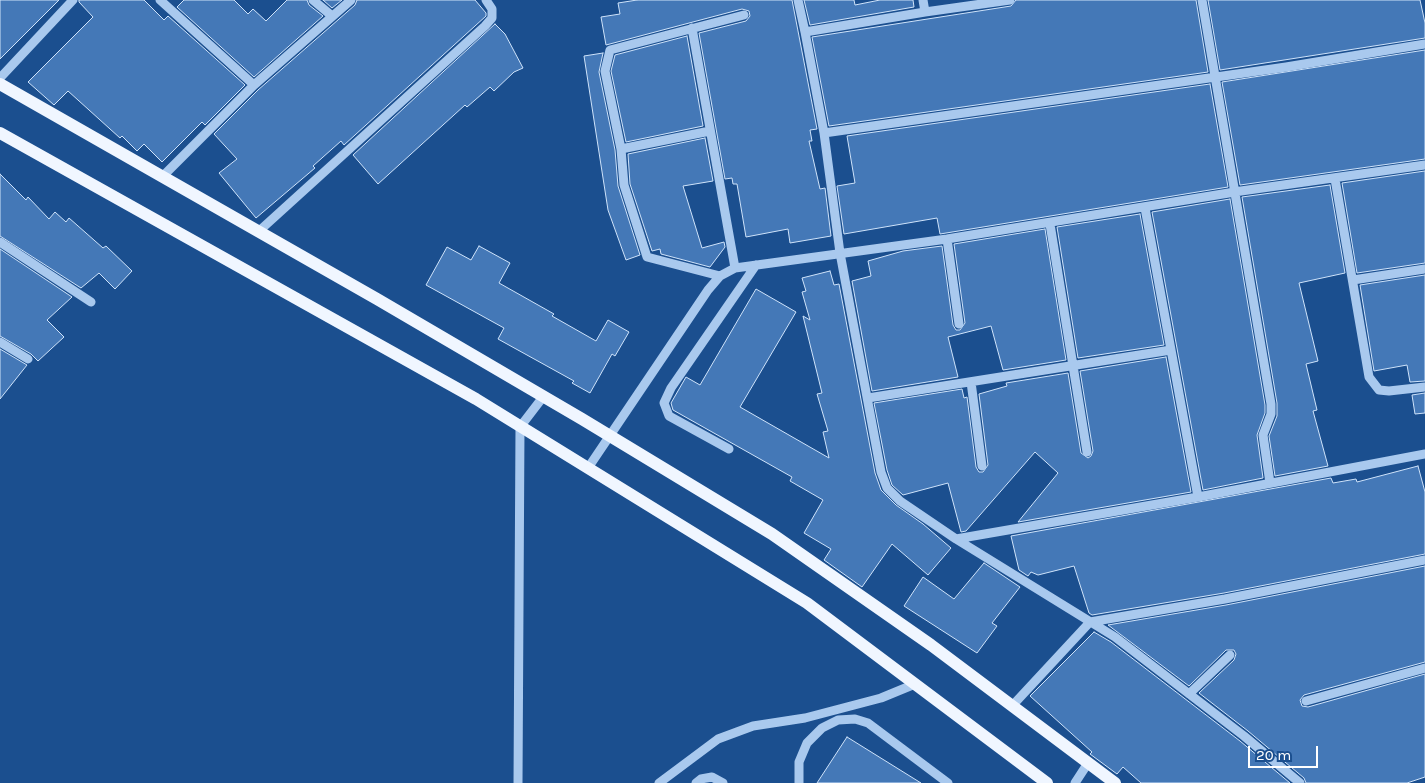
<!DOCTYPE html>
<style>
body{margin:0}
#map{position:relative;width:1425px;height:783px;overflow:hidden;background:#1b4f8f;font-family:Karla,sans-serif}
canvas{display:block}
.scale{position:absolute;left:1248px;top:746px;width:70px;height:22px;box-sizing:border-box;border:2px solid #fff;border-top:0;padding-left:6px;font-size:15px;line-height:18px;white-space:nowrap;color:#fff;-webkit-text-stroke:4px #1b4f8f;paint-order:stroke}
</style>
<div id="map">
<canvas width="1425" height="783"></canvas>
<div class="scale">20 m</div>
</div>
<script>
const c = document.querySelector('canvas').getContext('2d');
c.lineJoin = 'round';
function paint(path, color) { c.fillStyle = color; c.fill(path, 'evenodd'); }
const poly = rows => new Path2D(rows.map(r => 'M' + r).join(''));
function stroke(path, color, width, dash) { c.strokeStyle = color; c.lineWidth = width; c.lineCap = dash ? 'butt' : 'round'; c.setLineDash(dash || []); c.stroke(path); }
const building = poly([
 [0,0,59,0,0,59,0,0],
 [79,0,144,0,164,20,168,16,245,85,205,125,202,122,162,162,144,144,137,151,122,136,120,138,68,91,54,105,28,82,93,17,79,2,79,0],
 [184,0,234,0,248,14,253,9,266,21,287,0,307,0,309,5,323,16,254,77,177,7,184,0],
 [323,0,342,0,332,8,323,0],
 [357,0,475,0,486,13,486,16,344,145,341,141,313,166,315,168,256,218,219,173,237,159,214,134,258,90,355,5,357,0],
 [637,0,792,0,817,129,810,130,812,141,809,141,820,189,825,188,831,236,790,243,788,229,746,237,737,184,733,184,732,178,725,179,699,33,746,21,750,16,749,11,742,9,606,45,601,17,620,14,618,3,637,0],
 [804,0,854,0,855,5,880,0,913,0,914,7,810,25,804,0],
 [1016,0,1196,0,1208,72,829,126,812,37,1011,6,1016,0],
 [1208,0,1420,0,1425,23,1425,38,1220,70,1208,0],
 [495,24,505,34,523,68,514,72,494,91,490,87,467,107,465,105,378,184,353,155,495,24],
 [687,36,703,126,626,142,611,71,615,55,687,36],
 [1425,50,1425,159,1240,185,1222,82,1425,50],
 [603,53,599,72,615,150,618,186,640,255,626,260,608,210,584,56,603,53],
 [1210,84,1228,187,940,234,937,218,844,234,837,186,855,183,847,136,1210,84],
 [705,138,713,181,683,186,702,248,724,242,725,247,710,267,661,254,660,249,652,251,630,184,628,154,705,138],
 [1425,171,1425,263,1357,273,1342,183,1425,171],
 [0,174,26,200,28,197,49,219,55,212,66,222,69,218,103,248,106,246,132,271,115,289,99,273,81,288,0,236,0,174],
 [1330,185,1345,273,1299,283,1318,361,1306,364,1317,410,1313,411,1328,466,1275,476,1269,436,1277,416,1277,403,1242,197,1330,185],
 [1230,199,1265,405,1265,413,1257,435,1263,478,1203,490,1152,212,1230,199],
 [1140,214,1164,345,1078,358,1057,227,1140,214],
 [1045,229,1066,360,1003,370,991,326,948,337,958,377,872,391,852,281,871,276,868,261,903,251,942,246,953,325,956,330,960,330,965,323,954,244,1045,229],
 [479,246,510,263,499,283,554,314,552,316,596,341,608,320,629,332,615,356,612,354,590,393,572,383,574,381,498,339,504,328,426,285,447,247,471,260,479,246],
 [0,249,72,297,47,320,64,337,38,361,31,354,0,336,0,249],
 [830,271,834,285,839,284,875,473,881,490,896,505,923,524,951,548,928,575,892,544,862,587,824,560,831,549,804,533,823,500,790,481,792,477,673,410,671,403,686,377,700,385,756,289,796,312,740,407,829,458,823,432,828,431,817,394,822,393,803,316,810,320,802,292,806,291,802,278,830,271],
 [1425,275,1425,381,1410,382,1407,365,1374,371,1360,285,1425,275],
 [0,349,27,365,0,399,0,349],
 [1166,357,1191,492,1018,522,1058,473,1035,452,966,531,961,532,948,483,903,495,892,485,887,470,874,403,962,389,964,398,967,397,976,467,979,472,983,472,988,465,979,394,1007,386,1006,383,1068,373,1081,453,1088,458,1091,456,1093,451,1080,371,1166,357],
 [1425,393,1425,413,1415,414,1412,395,1425,393],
 [1418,466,1425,492,1425,554,1224,593,1092,615,1089,613,1074,566,1038,575,1031,572,1028,576,1019,570,1011,536,1331,478,1333,483,1356,479,1357,482,1418,466],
 [984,563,1020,587,992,623,997,626,977,653,904,606,923,577,954,599,984,563],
 [1425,566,1425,662,1304,695,1300,700,1302,706,1308,707,1425,674,1425,777,1407,783,1306,783,1304,778,1248,731,1199,693,1234,660,1236,654,1234,650,1226,650,1189,686,1108,625,1226,605,1425,566],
 [1094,632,1111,642,1240,741,1290,783,1141,783,1123,767,1117,774,1090,754,1092,752,1030,696,1094,632],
 [847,737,921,783,817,783,847,737]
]);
paint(building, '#4478b7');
stroke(building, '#cfe3fa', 1);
stroke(poly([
 [160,0,254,85],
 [313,0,332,16],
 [798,0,805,32],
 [923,0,925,12,1010,0],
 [1202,0,1271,404,1271,414,1263,435,1270,483],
 [925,12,805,32,824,133,1286,67,1425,44],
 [692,28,735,268],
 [0,78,73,0],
 [824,133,840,253,881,472,887,488,900,501,956,539,1115,637,1244,736,1300,783],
 [621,149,710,131],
 [162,177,254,85,351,0],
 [1335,179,1369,377,1379,390,1389,391,1425,387],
 [1145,208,1198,497],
 [1050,224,1087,452],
 [258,232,485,26,492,18,492,9,486,0],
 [947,239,959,324],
 [0,242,91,302],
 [720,276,647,257,624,185,621,149,605,71,610,50,614,49,744,15],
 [1353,280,1425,269],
 [0,342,28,359],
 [971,382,982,466],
 [868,398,1171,350],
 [729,449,669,416,664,403,671,388,756,265],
 [588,468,708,290,720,276,735,268,947,239,1241,191,1425,165],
 [956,539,1198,497,1425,454],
 [1189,694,1230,655],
 [1306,701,1425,668],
 [1012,706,1090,622,1225,599,1425,560],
 [518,783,520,427,543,397],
 [659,783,718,739,753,726,805,718,881,698,915,684],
 [696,783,701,779,712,777,723,783],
 [799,783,799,762,807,743,822,728,838,720,855,719,868,723,948,783],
 [1075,783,1088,763]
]), '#a9c9ee', 9);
stroke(poly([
 [0,84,377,299,582,419,772,534,931,645,1115,783],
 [0,133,476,399,807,603,1047,783]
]), '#f0f6ff', 12);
</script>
